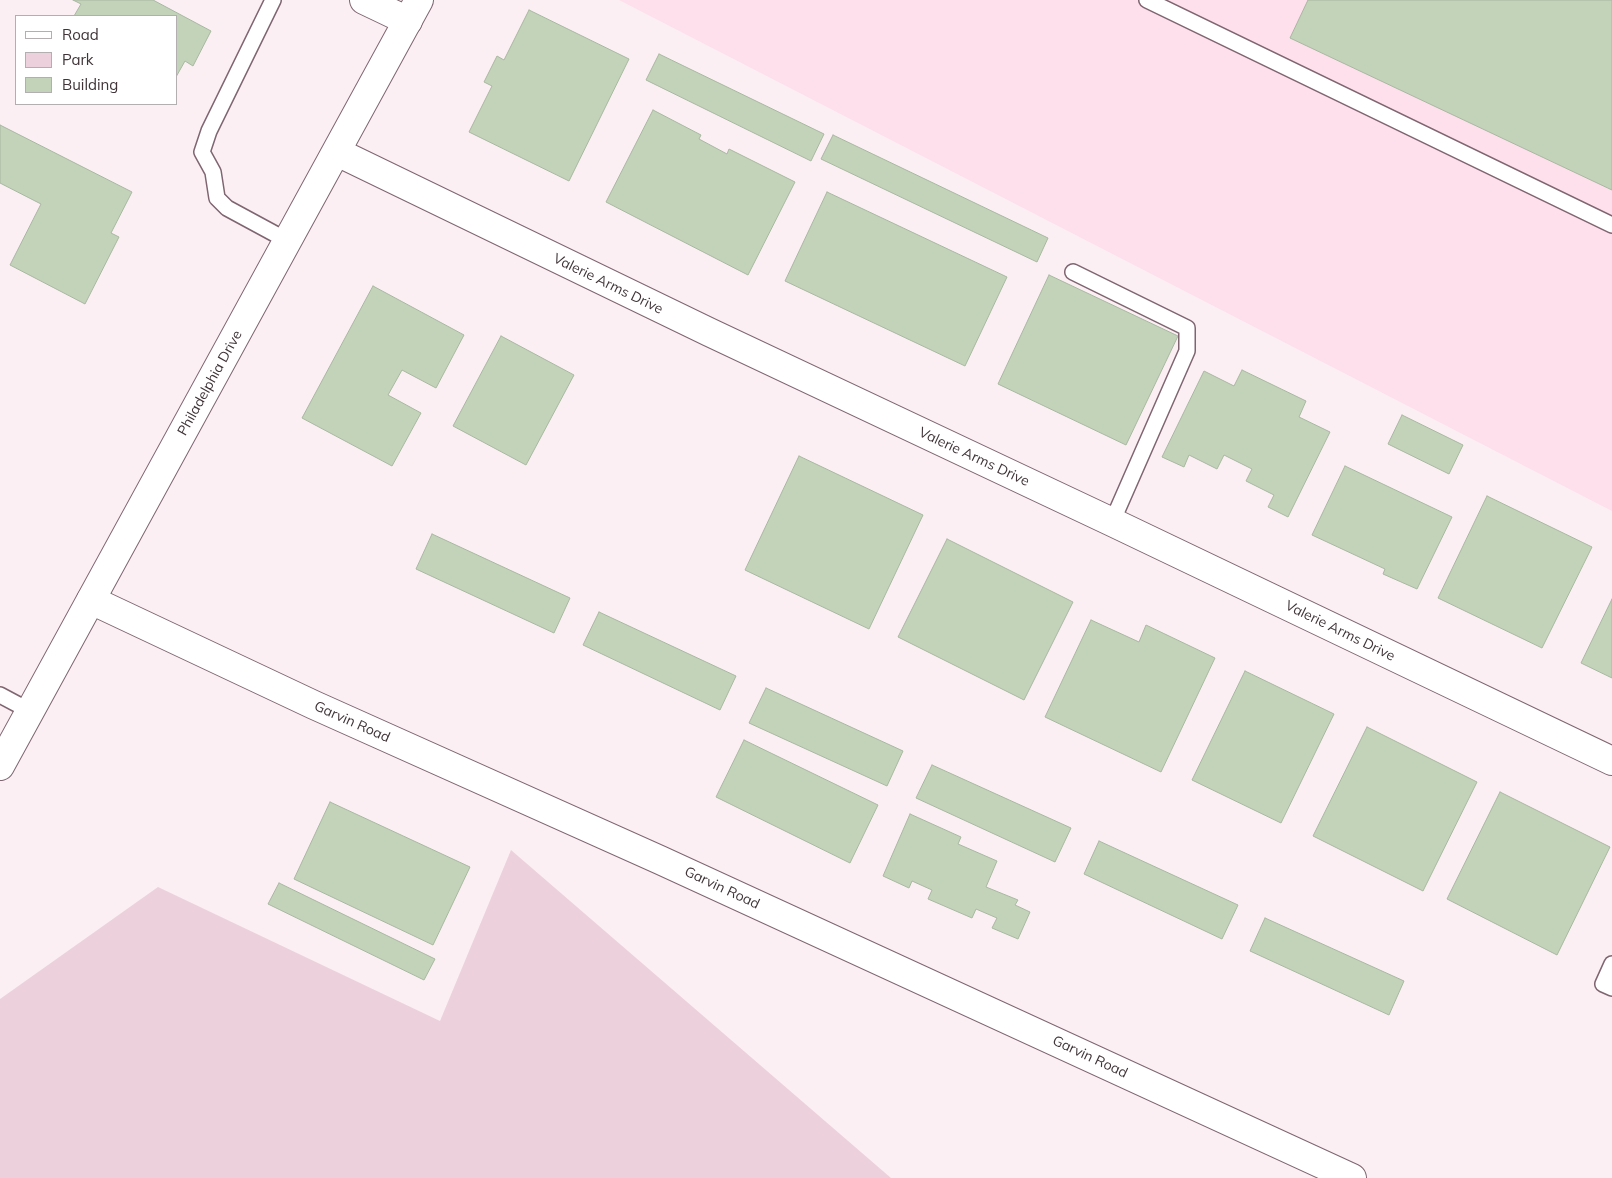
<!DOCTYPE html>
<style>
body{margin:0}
#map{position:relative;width:1612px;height:1178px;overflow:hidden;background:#fbeff4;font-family:Mulish,sans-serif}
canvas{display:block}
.legend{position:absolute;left:15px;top:15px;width:162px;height:90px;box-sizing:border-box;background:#fff;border:1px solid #b3aeb0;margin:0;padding:6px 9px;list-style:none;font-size:15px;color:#403439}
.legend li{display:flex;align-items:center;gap:10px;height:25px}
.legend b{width:25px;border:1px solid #b3aeb0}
</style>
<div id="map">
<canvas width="1612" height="1178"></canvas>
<ul class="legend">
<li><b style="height:6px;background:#fff"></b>Road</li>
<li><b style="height:14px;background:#ecd1dc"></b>Park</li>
<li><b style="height:14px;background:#c3d3ba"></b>Building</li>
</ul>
</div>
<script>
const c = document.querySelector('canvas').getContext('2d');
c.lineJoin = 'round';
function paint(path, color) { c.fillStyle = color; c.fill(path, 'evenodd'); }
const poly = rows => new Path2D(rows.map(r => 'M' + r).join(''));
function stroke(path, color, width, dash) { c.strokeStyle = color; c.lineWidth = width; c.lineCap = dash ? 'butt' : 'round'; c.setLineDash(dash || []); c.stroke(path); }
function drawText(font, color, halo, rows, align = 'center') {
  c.font = font + ' Mulish,sans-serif'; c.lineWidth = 5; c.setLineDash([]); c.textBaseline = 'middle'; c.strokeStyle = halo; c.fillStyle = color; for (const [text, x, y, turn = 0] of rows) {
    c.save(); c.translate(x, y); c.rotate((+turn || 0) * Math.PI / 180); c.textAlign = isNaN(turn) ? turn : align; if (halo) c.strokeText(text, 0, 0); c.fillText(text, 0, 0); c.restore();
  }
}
paint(poly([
 [619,0,1612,0,1612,511]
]), '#fedfec');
paint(poly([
 [511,850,891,1178,0,1178,0,999,158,887,440,1021]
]), '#ecd1dc');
const building = poly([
 [73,0,153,0,211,31,193,66,185,61,176,77,176,16,74,16,81,4,73,0],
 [1308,0,1612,0,1612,190,1290,38,1308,0],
 [529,10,629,59,569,181,469,132,492,86,484,82,497,56,504,60,529,10],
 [659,54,824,134,811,161,646,80,659,54],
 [653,110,701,135,699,139,727,154,729,149,795,182,748,275,606,202,653,110],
 [0,125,132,192,111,233,119,237,85,304,10,265,41,204,0,183,0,125],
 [833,135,1048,238,1037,262,821,159,833,135],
 [827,192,1007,277,965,366,785,281,827,192],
 [1049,275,1178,336,1126,445,998,384,1049,275],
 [373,286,464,335,436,388,402,370,388,395,421,413,392,466,302,418,373,286],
 [501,336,574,375,526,465,453,426,501,336],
 [1242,370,1306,401,1299,417,1330,432,1288,517,1268,507,1274,495,1246,481,1252,469,1224,455,1217,469,1189,455,1184,467,1162,457,1204,371,1234,386,1242,370],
 [1402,415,1463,445,1449,474,1388,444,1402,415],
 [799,456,923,515,869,629,745,570,799,456],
 [1345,466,1452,517,1417,589,1383,574,1385,569,1312,535,1345,466],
 [1487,496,1592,547,1542,648,1438,598,1487,496],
 [432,534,570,598,554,633,416,569,432,534],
 [947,539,1073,602,1024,700,898,637,947,539],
 [1612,599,1612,678,1581,663,1612,599],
 [599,612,736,676,720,710,583,645,599,612],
 [1091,620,1139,642,1146,625,1215,658,1161,772,1045,717,1091,620],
 [1245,671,1334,714,1281,823,1192,780,1245,671],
 [766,688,903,751,887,786,749,723,766,688],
 [1367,727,1477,782,1423,891,1313,836,1367,727],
 [744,740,878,805,850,863,716,797,744,740],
 [932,765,1071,828,1055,862,916,798,932,765],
 [1500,792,1610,847,1557,955,1447,899,1500,792],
 [330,802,470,867,433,945,294,879,330,802],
 [910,814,961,837,958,844,997,861,986,887,1018,900,1015,905,1030,912,1018,939,992,928,997,918,976,909,972,918,928,899,932,890,912,881,909,888,883,876,910,814],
 [1099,841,1238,905,1222,939,1084,874,1099,841],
 [279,883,435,959,424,980,268,904,279,883],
 [1265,918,1404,981,1389,1015,1250,951,1265,918]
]);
paint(building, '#c3d3ba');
stroke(building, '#a8b8a0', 1);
const lane = poly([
 [273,0,209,131,202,152,213,172,217,198,227,208,288,241],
 [1147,0,1612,225],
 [1073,272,1187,328,1187,351,1112,522],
 [0,695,30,711],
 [1612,964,1603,984,1612,988]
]);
const street = poly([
 [364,0,408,21],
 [337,152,709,332,1112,522,1612,761],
 [91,600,314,705,660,860,1352,1178]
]);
const secondary = poly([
 [0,766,419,0]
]);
stroke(lane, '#7f6570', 18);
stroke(street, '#7f6570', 30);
stroke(secondary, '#7f6570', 30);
stroke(lane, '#fff', 15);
stroke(street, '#fff', 28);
stroke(secondary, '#fff', 28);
drawText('14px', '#403439', '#fff', [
 ["Valerie Arms Drive",608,284,26],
 ["Philadelphia Drive",210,383,-61],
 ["Valerie Arms Drive",974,457,25],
 ["Valerie Arms Drive",1340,631,26],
 ["Garvin Road",352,722,24],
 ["Garvin Road",722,888,25],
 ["Garvin Road",1090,1057,25]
]);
</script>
